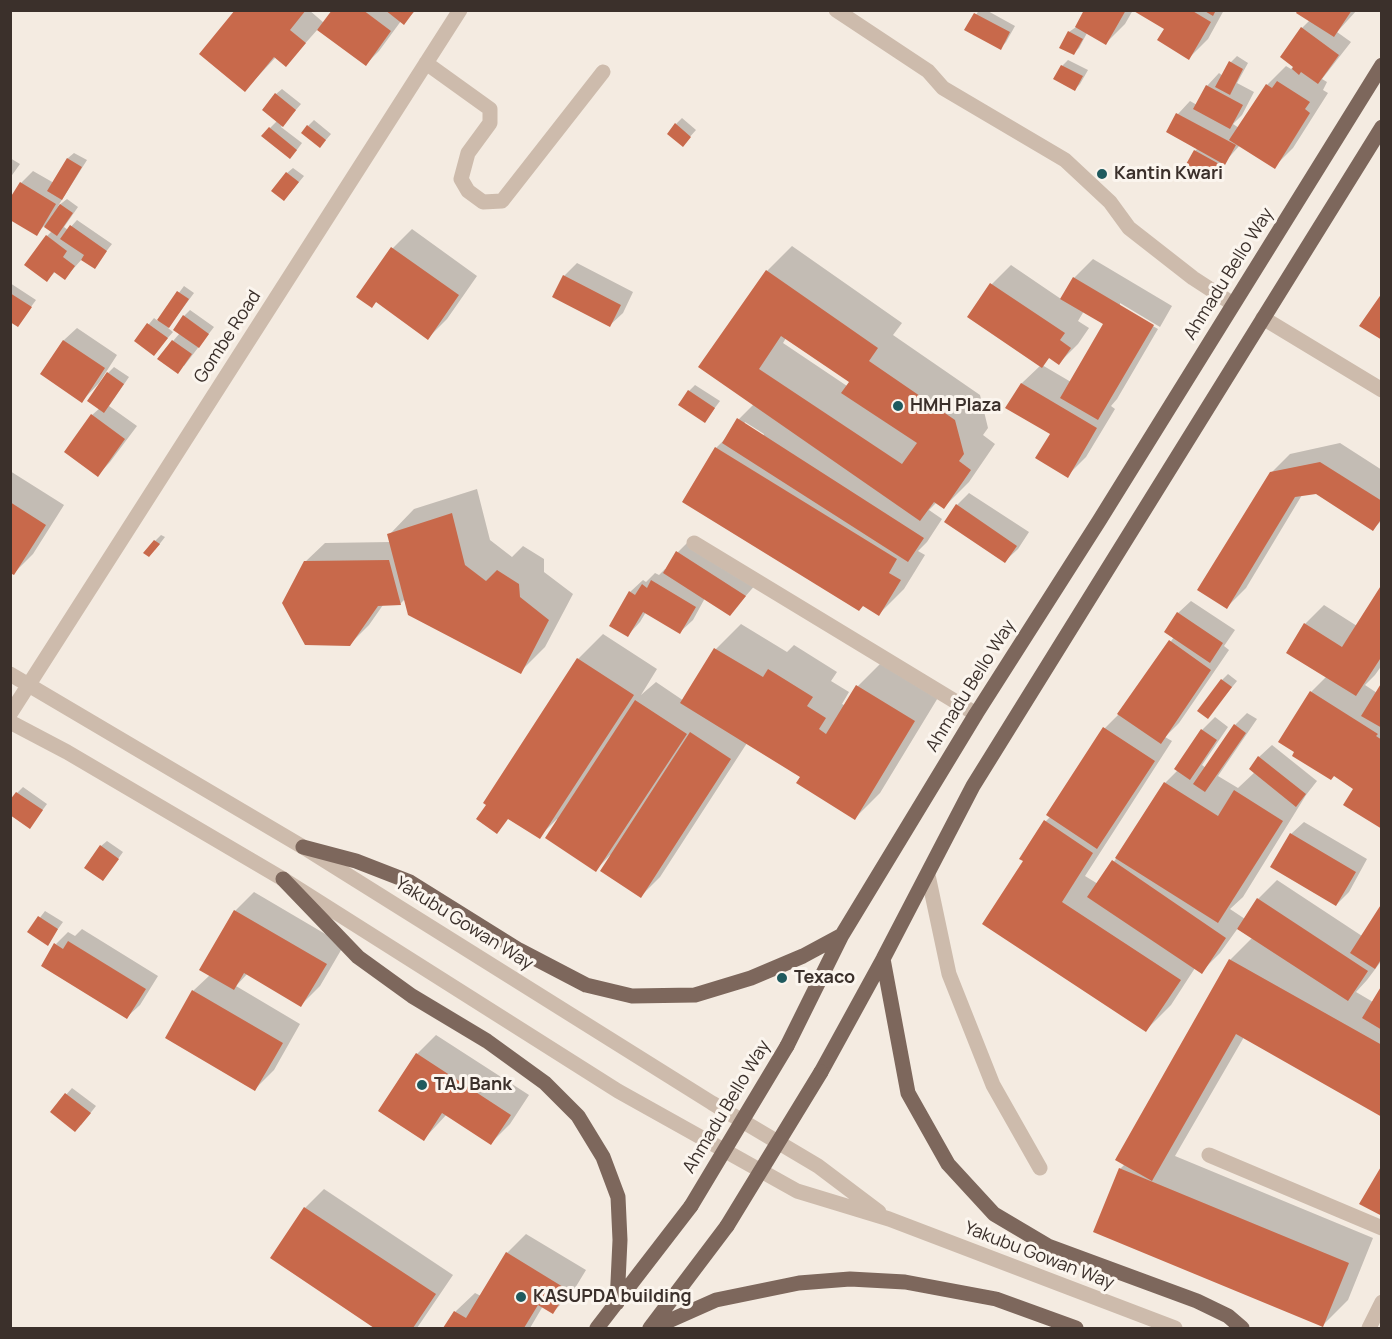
<!DOCTYPE html>
<style>
body{margin:0}
#map{position:relative;width:1392px;height:1339px;overflow:hidden;background:#f4ebe1;font-family:Manrope,sans-serif}
canvas{display:block}
.frame{position:absolute;inset:0;border:12px solid #3b302b;pointer-events:none}
</style>
<div id="map">
<canvas width="1392" height="1339"></canvas>
<div class="frame"></div>
</div>
<script>
const c = document.querySelector('canvas').getContext('2d');
c.lineJoin = 'round';
function paint(path, color) { c.fillStyle = color; c.fill(path, 'evenodd'); }
const poly = rows => new Path2D(rows.map(r => 'M' + r).join(''));
function stroke(path, color, width, dash) { c.strokeStyle = color; c.lineWidth = width; c.lineCap = dash ? 'butt' : 'round'; c.setLineDash(dash || []); c.stroke(path); }
function drawText(font, color, halo, rows, align = 'center') {
  c.font = font + ' Manrope,sans-serif'; c.lineWidth = 6; c.setLineDash([]); c.textBaseline = 'middle'; c.strokeStyle = halo; c.fillStyle = color; for (const [text, x, y, turn = 0] of rows) {
    c.save(); c.translate(x, y); c.rotate((+turn || 0) * Math.PI / 180); c.textAlign = isNaN(turn) ? turn : align; if (halo) c.strokeText(text, 0, 0); c.fillText(text, 0, 0); c.restore();
  }
}
paint(poly([
 [237,10,309,10,324,23,333,10,416,10,403,23,401,21,379,51,366,64,318,29,286,65,276,57,245,90],
 [979,10,986,10,1015,26,1006,42,1001,48,967,30],
 [1086,10,1133,10,1125,24,1106,43,1087,33,1079,48,1074,53,1069,32,1076,27],
 [1135,10,1224,10,1208,39,1189,58,1166,29],
 [1300,10,1357,10,1337,32,1351,42,1322,79,1327,82,1323,90,1328,93,1293,148,1274,167,1240,145,1224,163,1219,173,1213,179,1195,151,1198,148,1168,132,1178,114,1190,101,1197,105,1207,86,1219,73,1223,76,1231,62,1237,56,1248,63,1237,83,1254,92,1242,115,1233,124,1239,128,1267,85,1286,66,1291,69,1294,66,1302,28,1310,20],
 [1068,60,1088,70,1080,84,1074,90,1055,79,1062,66],
 [282,89,301,104,281,127,302,143,296,151,270,128,277,121,276,94],
 [682,118,696,130,688,139,676,124],
 [314,120,331,134,325,141,308,126],
 [74,153,87,160,58,206,67,199,78,207,64,227,68,230,77,220,112,244,94,267,82,259,65,278,56,271,47,280,47,236,52,231,44,226,36,234,21,183,33,171,54,183,68,158],
 [10,158,20,164,10,178],
 [293,168,304,176,290,193,287,173],
 [412,229,477,276,447,319,428,338,377,301,372,306,358,296,393,248],
 [792,246,902,323,893,335,980,395,988,428,983,435,995,444,969,482,944,507,937,502,929,510,942,519,927,542,918,551,925,555,904,589,879,614,716,448,727,437,739,419,754,404,767,271],
 [786,338,851,381,847,386,783,343],
 [745,422,764,434,763,436,744,424],
 [1093,259,1172,306,1160,327,1120,303,1120,307,1158,329,1117,399,1111,406,1115,409,1086,457,1067,476,1052,433,1008,407,1022,383,1041,365,969,317,992,284,1011,265,1061,299,1074,278],
 [1084,311,1105,324,1071,382,1042,365,1050,357,1059,363,1078,344,1089,328,1078,321],
 [577,263,633,292,623,313,610,325,564,276],
 [10,283,36,300,17,326,10,321],
 [184,286,194,293,168,328,173,332,154,354,136,340,154,318,158,321],
 [190,310,214,327,184,366,173,341,180,333,184,316],
 [77,328,117,355,99,383,82,401,42,374,64,340],
 [114,367,129,377,109,406,137,426,110,462,98,475,92,415,100,408,108,373],
 [695,385,720,401,705,421,689,391],
 [1340,443,1382,470,1382,520,1373,529,1316,492,1302,495,1246,588,1227,607,1271,473,1290,454],
 [10,471,64,505,33,554,14,573,10,571],
 [477,489,490,540,512,557,523,546,544,559,544,572,573,594,545,647,520,672,405,599,400,604,383,605,369,625,350,644,305,562,325,543,391,542,389,535,414,509],
 [969,493,1029,532,1018,549,1005,561,957,505],
 [161,535,165,537,155,550,155,541],
 [690,540,757,583,730,614,705,598,693,620,680,632,646,612,640,622,628,635,630,592,643,580,646,582,655,573,659,575,665,569,667,570,678,552],
 [1382,586,1382,665,1375,675,1365,685,1377,693,1382,685,1382,827,1355,788,1311,692,1327,676,1305,624,1324,605,1357,626],
 [1191,601,1235,630,1224,646,1229,650,1179,723,1165,737,1172,741,1085,876,1098,884,1118,856,1165,783,1178,770,1176,769,1202,730,1215,717,1228,727,1202,765,1206,768,1235,725,1247,713,1257,719,1218,776,1238,788,1255,772,1259,757,1272,745,1317,781,1306,795,1243,897,1230,909,1245,919,1258,899,1277,880,1362,936,1382,906,1382,960,1367,980,1356,992,1373,1002,1382,988,1382,1115,1244,1037,1175,1156,1373,1238,1348,1300,1323,1325,1120,1169,1125,1164,1117,1159,1230,960,1253,937,1238,928,1220,953,1201,972,1195,968,1171,1005,1146,1030,1025,861,1046,821,1051,816,1105,728,1119,714,1174,637,1178,613],
 [741,624,787,652,794,645,837,672,831,681,849,692,842,704,846,706,858,686,883,661,939,696,880,793,855,818,802,776,747,743,660,877,641,896,610,855,596,870,557,819,539,837,487,806,485,802,578,659,603,634,657,669,641,695,656,682,684,701,716,649],
 [1228,674,1237,681,1208,717,1222,680],
 [23,787,47,804,30,827,17,793],
 [1304,822,1367,859,1349,892,1336,905,1291,834],
 [107,841,123,852,108,873,101,846],
 [254,892,344,945,320,986,301,1005,248,973,236,986,300,1024,274,1070,255,1089,193,991,210,975,235,911],
 [45,911,63,922,47,944,29,932],
 [82,929,158,976,140,1005,127,1017,56,944,68,932,75,936],
 [436,1035,529,1095,510,1124,491,1143,447,1114,424,1139,380,1111,417,1054],
 [72,1088,96,1106,81,1125,52,1111],
 [324,1189,453,1275,417,1328,377,1328,272,1258,305,1208],
 [526,1234,586,1270,572,1293,553,1312,543,1306,530,1328,445,1328,456,1311,475,1293,481,1296,507,1253]
]), '#0003');
paint(poly([
 [235,10,306,10,290,30,306,43,286,67,274,57,245,92,199,54],
 [332,10,363,10,391,31,366,66,317,30],
 [385,10,415,10,404,25],
 [1084,10,1126,10,1106,45,1075,27],
 [1132,10,1191,10,1211,22,1189,60,1157,40,1164,29],
 [1203,10,1216,10,1213,16],
 [1298,10,1352,10,1334,37,1296,13],
 [974,13,1010,32,1001,50,964,30],
 [1301,27,1339,55,1318,84,1301,72,1299,75,1292,69,1293,67,1280,57],
 [1068,31,1083,39,1074,55,1059,48],
 [1229,61,1243,69,1230,95,1215,87],
 [1061,65,1083,76,1075,91,1053,79],
 [1277,81,1310,102,1305,109,1310,113,1275,169,1229,140,1266,84,1272,88],
 [1206,85,1243,105,1230,129,1193,109],
 [275,93,296,110,283,127,262,110],
 [1176,113,1236,145,1225,165,1166,132],
 [675,123,691,137,683,147,667,134],
 [307,125,326,140,320,148,301,133],
 [269,127,297,150,290,159,261,136],
 [1194,150,1221,165,1213,181,1185,166],
 [67,158,82,167,62,200,47,191],
 [286,172,299,182,284,201,271,191],
 [20,182,56,204,37,236,10,220,10,198],
 [60,204,73,213,57,236,44,227],
 [70,225,107,251,95,269,81,260,84,255,60,239],
 [46,235,67,251,63,257,75,266,65,280,54,272,47,282,24,265],
 [391,247,459,295,428,340,376,302,372,308,356,297],
 [766,270,878,348,869,361,955,420,964,454,959,461,971,470,944,509,934,502,920,521,698,367],
 [781,336,849,382,841,393,917,443,902,464,759,369],
 [563,275,621,305,610,327,552,297],
 [1073,277,1154,325,1098,420,1060,398,1103,324,1060,299],
 [990,283,1065,333,1060,340,1071,348,1059,365,1049,358,1042,368,967,317],
 [177,291,189,299,169,328,157,320],
 [10,293,32,307,18,327,10,322],
 [1382,293,1382,340,1359,326],
 [183,315,209,334,199,348,173,330],
 [147,323,168,338,154,356,134,341],
 [63,340,105,368,82,403,40,374],
 [172,340,192,354,178,374,157,359],
 [107,372,124,384,104,413,87,401],
 [1021,383,1097,428,1068,478,1035,458,1050,434,1005,408],
 [688,390,715,408,705,423,678,405],
 [91,414,125,439,98,477,64,452],
 [737,418,924,538,908,562,722,443],
 [715,447,897,559,889,573,901,580,879,616,863,606,859,611,682,502],
 [1320,462,1382,501,1382,518,1373,531,1316,494,1295,497,1227,609,1197,590,1270,472],
 [10,502,46,525,14,575,10,573],
 [956,504,1017,546,1005,563,944,522],
 [452,513,465,565,486,581,497,570,519,584,520,597,549,620,521,674,408,615,387,534],
 [154,540,160,544,149,557,143,553],
 [676,551,746,596,730,616,663,573],
 [389,560,401,605,378,606,350,646,305,645,282,603,304,561],
 [651,580,696,607,680,634,643,612,628,637,609,626,629,591,635,595,642,584,647,588],
 [1382,584,1382,656,1356,696,1286,653,1304,623,1342,647],
 [1177,612,1223,643,1210,663,1164,632],
 [1169,640,1211,670,1161,744,1117,714],
 [714,648,763,677,768,669,813,697,807,706,826,718,819,729,826,734,856,685,915,721,855,820,796,783,800,777,680,703],
 [577,658,634,695,540,839,508,819,497,834,476,819,486,805,483,803],
 [1221,679,1232,687,1208,719,1197,711],
 [1382,682,1382,728,1361,716],
 [1310,691,1378,734,1376,736,1382,740,1382,829,1343,805,1353,789,1334,776,1331,780,1292,756,1294,752,1278,742],
 [635,700,687,734,596,872,545,838],
 [1234,724,1246,733,1205,792,1193,784],
 [1103,727,1155,761,1097,849,1046,815],
 [1201,729,1217,740,1190,780,1174,769],
 [690,732,731,759,641,898,600,871],
 [1258,756,1306,794,1296,807,1249,769],
 [1164,782,1218,816,1234,790,1283,821,1218,923,1115,858],
 [16,792,43,810,30,829,10,815,10,800],
 [1044,820,1093,853,1062,902,1181,980,1146,1032,982,924,1023,861,1019,859],
 [1290,833,1356,872,1336,906,1270,867],
 [100,845,119,859,103,881,84,868],
 [1112,860,1226,938,1202,974,1087,897],
 [1257,898,1368,971,1348,1001,1237,929],
 [1382,903,1382,958,1375,969,1350,953],
 [234,910,327,964,301,1007,244,973,234,990,199,970],
 [38,916,58,929,48,946,27,932],
 [68,941,146,989,127,1019,41,966,54,943,63,949],
 [1229,959,1382,1045,1382,1117,1236,1034,1152,1181,1115,1160],
 [1382,985,1382,1030,1362,1018],
 [192,990,283,1043,255,1091,165,1038],
 [416,1053,511,1115,491,1145,442,1113,424,1141,378,1111],
 [65,1093,91,1113,75,1132,50,1112],
 [1382,1165,1382,1216,1359,1204],
 [1119,1168,1349,1263,1323,1327,1093,1232],
 [304,1207,436,1294,413,1328,374,1328,270,1258],
 [506,1252,568,1290,553,1314,538,1305,524,1328,443,1328,454,1311,466,1318]
]), '#c8694b');
stroke(poly([
 [836,10,928,71,943,88,1065,160,1110,202,1129,228,1193,278,1233,304],
 [426,63,490,109,490,123,468,153,461,179,468,191,483,202,502,201,603,72],
 [1263,318,1382,390],
 [694,543,976,714],
 [10,674,303,847,712,1103,818,1166,879,1212],
 [10,714,460,10],
 [10,722,67,752,283,879,618,1091,797,1191,889,1219,1175,1328],
 [928,875,949,974,993,1085,1040,1168],
 [1209,1155,1382,1228],
 [1369,1328,1382,1302]
]), '#cdbbac', 15);
stroke(poly([
 [303,847,356,861,410,882,519,950,586,985,632,996,695,995,751,978,803,956,842,935],
 [283,879,358,957,412,996,487,1041,545,1083,578,1116,603,1157,618,1197,620,1240,617,1303],
 [883,959,908,1093,948,1164,994,1214,1048,1246,1197,1301,1228,1316,1242,1328],
 [787,1046,842,935,976,714,1099,521,1382,65],
 [821,1072,883,959,973,786,1382,127],
 [597,1328,691,1206],
 [650,1328,727,1226],
 [653,1328,716,1300,799,1283,850,1279,905,1282,996,1299,1076,1328]
]), '#7d675c', 15);
stroke(poly([
 [691,1206,787,1046],
 [727,1226,821,1072]
]), '#7d675c', 15);
for (const [x, y, r, color] of [
 [1102,174,6,"#1f5a5e"],
 [898,406,6,"#1f5a5e"],
 [782,978,6,"#1f5a5e"],
 [422,1085,6,"#1f5a5e"],
 [521,1297,6,"#1f5a5e"]
]) { const dot = new Path2D(); dot.arc(x, y, r, 0, 2 * Math.PI); c.fillStyle = color; c.fill(dot); stroke(dot, '#fbf5ee', 2); }
drawText('bold 18px', '#3b302b', '#fbf5ee', [
 ["Kantin Kwari",1114,174],
 ["HMH Plaza",910,406],
 ["Texaco",794,978],
 ["TAJ Bank",434,1085],
 ["KASUPDA building",533,1297]
], 'left');
drawText('18px', '#3b302b', '#fbf5ee', [
 ["Ahmadu Bello Way",1229,274,-58],
 ["Gombe Road",228,337,-57],
 ["Ahmadu Bello Way",971,686,-58],
 ["Yakubu Gowan Way",464,924,32],
 ["Ahmadu Bello Way",727,1107,-59],
 ["Yakubu Gowan Way",1039,1256,21]
]);
</script>
